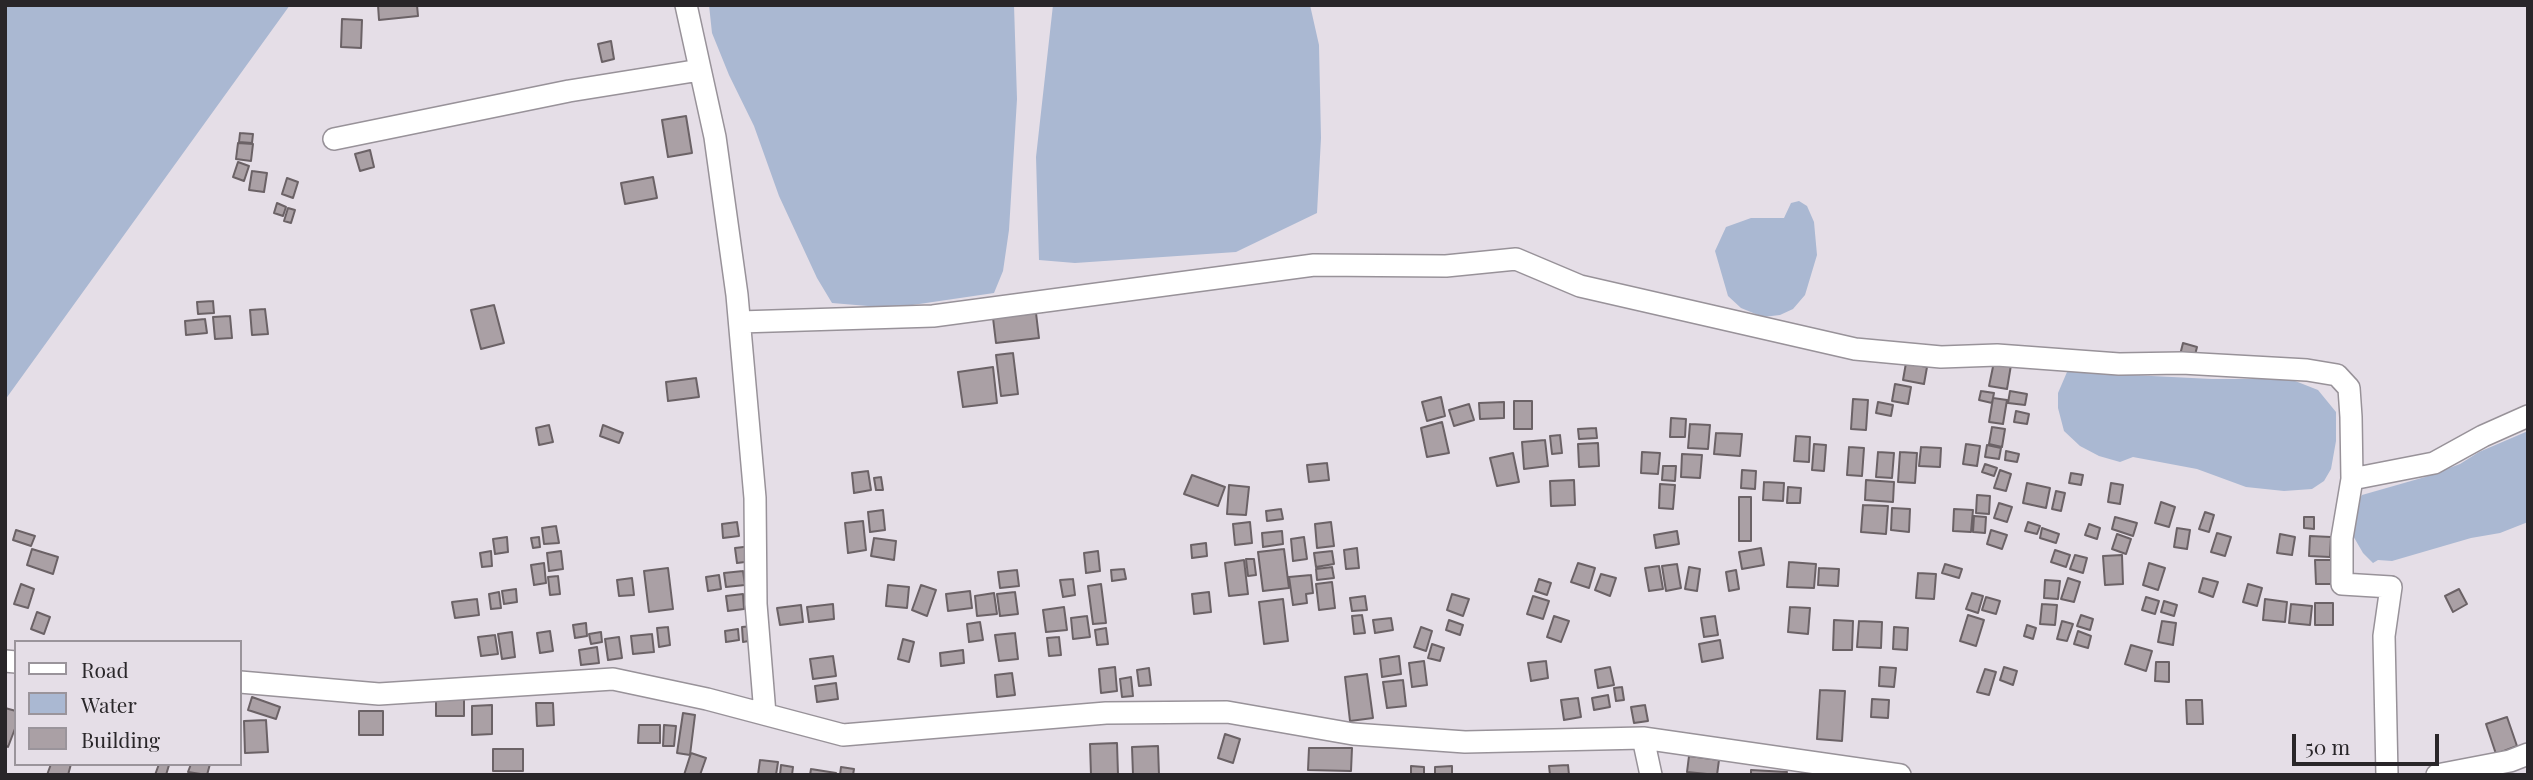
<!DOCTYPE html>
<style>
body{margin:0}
#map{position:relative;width:2533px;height:780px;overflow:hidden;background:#e5dee7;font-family:"Playfair Display",serif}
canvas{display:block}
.frame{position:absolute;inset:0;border:7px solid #292629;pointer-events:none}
.legend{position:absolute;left:14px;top:640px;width:228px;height:126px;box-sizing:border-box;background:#e5dee7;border:2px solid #9a949b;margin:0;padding:9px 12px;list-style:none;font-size:21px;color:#292629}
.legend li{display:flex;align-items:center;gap:14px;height:35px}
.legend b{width:35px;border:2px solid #9a949b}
.scale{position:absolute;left:2292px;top:734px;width:147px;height:32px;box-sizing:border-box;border:4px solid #292629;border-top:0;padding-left:9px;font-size:21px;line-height:24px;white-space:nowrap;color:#292629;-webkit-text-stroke:5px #e5dee7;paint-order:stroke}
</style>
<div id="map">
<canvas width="2533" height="780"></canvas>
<div class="frame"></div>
<ul class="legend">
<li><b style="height:9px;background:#fff"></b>Road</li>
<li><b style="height:19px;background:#aab8d2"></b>Water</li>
<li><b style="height:19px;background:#aaa0a5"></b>Building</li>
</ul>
<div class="scale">50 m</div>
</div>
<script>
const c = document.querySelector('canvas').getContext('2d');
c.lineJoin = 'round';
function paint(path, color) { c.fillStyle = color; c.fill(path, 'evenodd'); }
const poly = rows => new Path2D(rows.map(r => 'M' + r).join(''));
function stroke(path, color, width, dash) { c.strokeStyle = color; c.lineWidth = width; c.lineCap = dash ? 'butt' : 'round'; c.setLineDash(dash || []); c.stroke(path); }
paint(poly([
 [5,5,290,5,5,400],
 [709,5,1014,5,1017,99,1009,230,1003,271,994,293,892,308,832,303,817,278,779,196,754,126,729,75,712,33],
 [1053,5,1310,5,1319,45,1321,138,1317,213,1236,252,1075,263,1039,260,1036,157],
 [1799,201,1807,206,1814,222,1817,255,1805,295,1793,309,1780,315,1763,317,1741,308,1728,296,1715,251,1726,227,1751,218,1784,218,1791,203],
 [2088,369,2132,375,2212,379,2290,379,2318,390,2336,412,2336,441,2331,469,2324,481,2312,489,2284,491,2246,487,2197,469,2133,457,2120,462,2099,456,2080,446,2064,431,2058,408,2058,393,2067,372],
 [2528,431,2528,522,2500,533,2471,538,2392,561,2378,560,2373,563,2363,553,2352,534,2351,513,2362,495,2425,477,2460,464,2479,452]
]), '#aab8d2');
const building = poly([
 [378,5,417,5,418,16,379,20,378,5],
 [342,19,362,20,361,48,341,47,342,19],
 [611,41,614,59,602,62,598,44,611,41],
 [686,116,692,153,668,157,662,120,686,116],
 [240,133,253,134,252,143,239,142,240,133],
 [238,143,253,144,251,161,236,159,238,143],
 [370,150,374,167,360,171,355,154,370,150],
 [238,162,249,166,244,181,233,177,238,162],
 [252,171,267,173,264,192,249,190,252,171],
 [653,177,657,198,625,204,621,183,653,177],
 [287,178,298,182,293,198,282,194,287,178],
 [277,203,286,207,283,216,274,213,277,203],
 [288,208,295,210,291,223,284,221,288,208],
 [213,301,214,313,198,314,197,302,213,301],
 [494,305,504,343,481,349,471,310,494,305],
 [265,309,268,334,252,335,250,310,265,309],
 [1036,313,1039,338,996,343,993,318,1036,313],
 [230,316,232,338,215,339,213,317,230,316],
 [205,319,207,333,186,335,185,321,205,319],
 [2183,343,2197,347,2194,359,2180,355,2183,343],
 [1013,353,1018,394,1001,396,996,355,1013,353],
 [1994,362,2011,365,2007,389,1989,386,1994,362],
 [1906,363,1927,367,1924,384,1903,380,1906,363],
 [993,367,997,403,963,407,958,372,993,367],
 [696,378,699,397,668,401,666,382,696,378],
 [1895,384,1911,387,1908,404,1892,401,1895,384],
 [1981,391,1994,393,1992,403,1979,400,1981,391],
 [2010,391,2027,394,2025,405,2008,403,2010,391],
 [1441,397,1445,416,1427,421,1422,402,1441,397],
 [1993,398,2007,400,2003,424,1989,422,1993,398],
 [1853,399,1868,400,1866,430,1851,429,1853,399],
 [1514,401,1532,401,1532,429,1514,429,1514,401],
 [1504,402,1504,418,1480,419,1479,403,1504,402],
 [1878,402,1893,405,1891,416,1876,413,1878,402],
 [1469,404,1474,420,1454,426,1449,410,1469,404],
 [2016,411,2029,414,2027,424,2014,422,2016,411],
 [1671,418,1686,419,1685,437,1670,437,1671,418],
 [1442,422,1449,453,1427,457,1421,428,1442,422],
 [1690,424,1710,425,1708,449,1688,448,1690,424],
 [549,425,553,442,539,445,536,428,549,425],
 [603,425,623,433,619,443,600,436,603,425],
 [1992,427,2005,429,2002,447,1989,444,1992,427],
 [1596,428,1597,438,1579,439,1578,429,1596,428],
 [1716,433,1742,434,1740,456,1714,454,1716,433],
 [1560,435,1562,453,1552,454,1550,436,1560,435],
 [1796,436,1810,437,1809,462,1794,461,1796,436],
 [1545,440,1548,466,1524,469,1522,442,1545,440],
 [1598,443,1599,466,1579,467,1578,444,1598,443],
 [1814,444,1826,445,1824,471,1812,470,1814,444],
 [1966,444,1980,446,1977,466,1963,464,1966,444],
 [1987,445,2001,448,1999,459,1985,457,1987,445],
 [1849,447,1864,448,1862,476,1847,475,1849,447],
 [1921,447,1941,448,1940,467,1919,466,1921,447],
 [2006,451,2019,454,2017,462,2005,460,2006,451],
 [1642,452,1660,453,1658,474,1641,473,1642,452],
 [1878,452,1894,453,1892,478,1876,477,1878,452],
 [1900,452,1917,453,1915,483,1898,482,1900,452],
 [1513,453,1519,482,1497,486,1490,458,1513,453],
 [1682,454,1702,455,1700,478,1681,477,1682,454],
 [1327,463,1329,480,1309,482,1307,465,1327,463],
 [1985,464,1997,468,1994,476,1982,472,1985,464],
 [1663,466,1676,466,1675,481,1662,480,1663,466],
 [1742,470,1756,471,1755,489,1741,488,1742,470],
 [2000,470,2011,474,2006,491,1994,488,2000,470],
 [868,471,871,490,854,493,852,473,868,471],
 [2071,473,2083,475,2081,485,2069,483,2071,473],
 [1192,475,1225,487,1218,506,1184,494,1192,475],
 [881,477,883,490,876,490,874,478,881,477],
 [1574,480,1575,505,1551,506,1550,481,1574,480],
 [1866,480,1894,482,1893,502,1865,500,1866,480],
 [1764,482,1784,483,1783,501,1763,500,1764,482],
 [2027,483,2050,488,2046,508,2023,503,2027,483],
 [2111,483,2123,485,2120,504,2108,502,2111,483],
 [1660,484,1675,485,1673,509,1659,508,1660,484],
 [1229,485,1249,487,1246,515,1227,514,1229,485],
 [1788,487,1801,488,1800,503,1787,503,1788,487],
 [2056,491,2065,493,2061,511,2052,509,2056,491],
 [1977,495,1990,496,1989,514,1976,513,1977,495],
 [1739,497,1751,497,1751,541,1739,541,1739,497],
 [2161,502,2175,507,2169,527,2155,523,2161,502],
 [1999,503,2012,507,2007,522,1994,518,1999,503],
 [1863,505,1888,506,1886,534,1861,532,1863,505],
 [1892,508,1910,509,1909,532,1891,530,1892,508],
 [1281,509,1283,519,1267,521,1266,511,1281,509],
 [1954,509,1973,510,1971,532,1953,531,1954,509],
 [883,510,885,530,870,532,868,512,883,510],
 [2205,512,2214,515,2209,532,2199,529,2205,512],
 [1974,516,1986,517,1985,533,1973,532,1974,516],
 [2115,517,2137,523,2133,536,2112,529,2115,517],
 [2304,517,2314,517,2314,529,2304,528,2304,517],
 [863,521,866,550,848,553,845,523,863,521],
 [737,522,739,536,723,538,722,524,737,522],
 [1250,522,1252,543,1235,545,1233,524,1250,522],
 [1331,522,1334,546,1317,548,1315,524,1331,522],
 [2028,522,2040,526,2037,534,2025,531,2028,522],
 [2089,524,2100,528,2097,539,2085,535,2089,524],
 [556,526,559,543,544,544,542,528,556,526],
 [2042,528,2059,534,2056,543,2040,538,2042,528],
 [2177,528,2190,530,2187,549,2174,547,2177,528],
 [16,530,35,536,31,546,13,540,16,530],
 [1991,530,2007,535,2002,549,1987,544,1991,530],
 [1282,531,1283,544,1263,547,1262,533,1282,531],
 [1677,531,1679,544,1656,548,1654,535,1677,531],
 [2217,533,2231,537,2225,556,2211,552,2217,533],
 [2117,534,2131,539,2126,554,2112,549,2117,534],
 [2280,534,2295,537,2292,555,2277,553,2280,534],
 [2310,536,2331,537,2330,557,2309,556,2310,536],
 [507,537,508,552,495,554,493,539,507,537],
 [539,537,540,547,533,548,531,538,539,537],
 [1304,537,1307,559,1293,561,1291,539,1304,537],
 [874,538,896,541,894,560,871,556,874,538],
 [1206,543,1207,556,1192,558,1191,545,1206,543],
 [752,546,753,561,737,563,735,548,752,546],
 [1357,548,1359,568,1346,569,1344,550,1357,548],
 [1761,548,1764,565,1742,569,1739,552,1761,548],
 [32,549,58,557,53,574,27,565,32,549],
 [1284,549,1289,588,1263,591,1258,552,1284,549],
 [2055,550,2070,555,2066,567,2051,562,2055,550],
 [491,551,492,566,482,567,480,553,491,551],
 [561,551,563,569,549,571,547,553,561,551],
 [1098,551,1100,571,1086,573,1084,553,1098,551],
 [1332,551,1334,564,1316,567,1314,553,1332,551],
 [2075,555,2087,558,2083,573,2070,569,2075,555],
 [2122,555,2123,584,2105,585,2103,556,2122,555],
 [1246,559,1254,559,1256,575,1248,576,1246,559],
 [1244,560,1248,594,1229,596,1225,563,1244,560],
 [2315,560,2336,560,2336,584,2316,584,2315,560],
 [1789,562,1816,564,1814,588,1787,587,1789,562],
 [544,563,546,583,534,585,531,565,544,563],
 [1578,563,1595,568,1589,588,1571,582,1578,563],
 [2149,563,2165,568,2158,590,2143,585,2149,563],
 [1677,564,1681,588,1666,591,1662,566,1677,564],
 [1945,564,1962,569,1959,578,1942,573,1945,564],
 [1659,566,1663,589,1649,591,1645,568,1659,566],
 [1332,567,1334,578,1317,580,1316,569,1332,567],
 [1689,567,1700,569,1697,591,1685,589,1689,567],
 [668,568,673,609,649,612,644,571,668,568],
 [1819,568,1839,569,1838,586,1818,585,1819,568],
 [1124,569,1126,579,1112,581,1111,570,1124,569],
 [1017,570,1019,586,1000,588,998,572,1017,570],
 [1736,570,1739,589,1729,591,1726,572,1736,570],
 [743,571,745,585,726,587,724,573,743,571],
 [1918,573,1936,574,1934,599,1916,598,1918,573],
 [1601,574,1616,578,1610,596,1595,590,1601,574],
 [719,575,721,589,708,591,706,577,719,575],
 [1311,575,1313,593,1306,594,1307,603,1293,605,1289,577,1311,575],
 [558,576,560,594,550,595,548,577,558,576],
 [632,578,634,595,619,596,617,580,632,578],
 [2068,578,2080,582,2074,602,2061,599,2068,578],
 [2203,578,2218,582,2213,597,2199,592,2203,578],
 [1073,579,1075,595,1063,597,1060,580,1073,579],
 [1539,579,1551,583,1547,595,1535,591,1539,579],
 [2045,580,2060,581,2058,599,2044,598,2045,580],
 [1332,582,1335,608,1319,610,1316,584,1332,582],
 [21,584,34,589,28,608,14,604,21,584],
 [1101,584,1106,623,1093,624,1088,586,1101,584],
 [2248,584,2262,588,2257,606,2243,602,2248,584],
 [888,585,909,587,907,608,886,606,888,585],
 [921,585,936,590,927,616,912,610,921,585],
 [516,589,517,602,504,604,502,591,516,589],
 [2459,589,2467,604,2453,612,2445,596,2459,589],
 [970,591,972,608,948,611,946,594,970,591],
 [499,592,501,608,491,609,489,594,499,592],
 [1015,592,1018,614,1000,616,997,594,1015,592],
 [1209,592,1211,612,1194,614,1192,594,1209,592],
 [994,593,997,614,977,616,975,596,994,593],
 [1972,593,1983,596,1978,613,1966,609,1972,593],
 [743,594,744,609,728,611,726,596,743,594],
 [1452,594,1469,599,1463,616,1447,610,1452,594],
 [1365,596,1367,610,1352,611,1350,598,1365,596],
 [1533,596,1549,601,1543,619,1527,614,1533,596],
 [1986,597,2000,601,1996,614,1982,610,1986,597],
 [2146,597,2159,601,2155,614,2142,610,2146,597],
 [477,599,479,615,455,618,452,602,477,599],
 [1283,599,1288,641,1264,644,1259,602,1283,599],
 [2265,599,2287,602,2285,622,2263,620,2265,599],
 [2164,601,2177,605,2174,616,2161,612,2164,601],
 [2315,603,2333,603,2333,625,2315,625,2315,603],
 [833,604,834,619,809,622,807,607,833,604],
 [2042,604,2057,605,2055,625,2040,624,2042,604],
 [2291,604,2312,606,2310,625,2289,623,2291,604],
 [801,605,803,622,780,625,777,608,801,605],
 [1064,607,1067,630,1046,632,1043,610,1064,607],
 [1790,607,1810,608,1808,634,1788,632,1790,607],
 [37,612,50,617,44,634,31,629,37,612],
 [1362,615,1365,633,1354,634,1352,616,1362,615],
 [1968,615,1984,620,1976,646,1960,641,1968,615],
 [2081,615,2093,619,2090,630,2077,626,2081,615],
 [1087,616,1090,637,1073,639,1071,618,1087,616],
 [1554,616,1569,621,1561,642,1547,637,1554,616],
 [1715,616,1718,635,1704,637,1701,618,1715,616],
 [1391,618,1393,630,1375,633,1373,620,1391,618],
 [1449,620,1463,625,1460,635,1446,630,1449,620],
 [1834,620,1853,621,1852,650,1833,650,1834,620],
 [1859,621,1882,622,1881,648,1857,647,1859,621],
 [2062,621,2073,624,2067,641,2057,639,2062,621],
 [2162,621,2176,623,2173,645,2158,642,2162,621],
 [980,622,983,640,969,642,967,624,980,622],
 [586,623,587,636,575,638,573,625,586,623],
 [2027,625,2036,628,2033,639,2024,636,2027,625],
 [753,626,754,640,743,642,742,627,753,626],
 [668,627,670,645,659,647,657,628,668,627],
 [1421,627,1432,631,1426,651,1414,647,1421,627],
 [1894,627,1908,628,1907,650,1893,649,1894,627],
 [1106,628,1108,644,1097,645,1095,630,1106,628],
 [738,629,739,640,726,642,725,631,738,629],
 [550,631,553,651,540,653,537,633,550,631],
 [2078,631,2091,636,2088,648,2074,644,2078,631],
 [512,632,515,657,502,659,498,634,512,632],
 [601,632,602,642,591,644,589,634,601,632],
 [1015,633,1018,659,999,661,995,635,1015,633],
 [652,634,654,652,633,654,631,636,652,634],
 [495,635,498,654,481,656,478,637,495,635],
 [619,637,622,658,608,660,605,639,619,637],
 [1059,637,1061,655,1049,656,1047,638,1059,637],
 [903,639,914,642,909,662,898,659,903,639],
 [1720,640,1723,658,1702,662,1699,644,1720,640],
 [1432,644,1444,648,1440,661,1428,658,1432,644],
 [2131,645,2152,651,2146,671,2125,664,2131,645],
 [597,647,599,663,581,665,579,650,597,647],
 [963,650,964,663,941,666,940,653,963,650],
 [833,656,836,676,813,679,810,659,833,656],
 [1399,656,1401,674,1382,677,1380,659,1399,656],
 [1424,661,1427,685,1412,687,1409,663,1424,661],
 [1546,661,1548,678,1531,681,1528,663,1546,661],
 [2156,662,2169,662,2169,682,2155,681,2156,662],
 [1115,667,1117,691,1101,693,1099,669,1115,667],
 [1610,667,1614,685,1598,688,1595,670,1610,667],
 [1880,667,1896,668,1894,687,1879,686,1880,667],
 [2004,667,2017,671,2013,685,2000,680,2004,667],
 [1149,668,1151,685,1139,686,1137,670,1149,668],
 [1985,669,1996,672,1989,695,1977,692,1985,669],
 [1012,673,1015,695,997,697,995,675,1012,673],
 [1367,674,1373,718,1350,721,1345,677,1367,674],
 [1131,677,1133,696,1122,697,1120,679,1131,677],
 [1403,680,1406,706,1387,708,1383,682,1403,680],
 [836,683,838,699,817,702,815,686,836,683],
 [1622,687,1624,700,1616,701,1614,688,1622,687],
 [1820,690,1845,691,1842,741,1817,739,1820,690],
 [1608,695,1610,707,1594,710,1592,698,1608,695],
 [252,697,280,707,276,719,248,710,252,697],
 [436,697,464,697,464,716,436,716,436,697],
 [1578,698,1581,717,1564,720,1561,700,1578,698],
 [1872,699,1889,700,1888,718,1871,717,1872,699],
 [2186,700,2202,700,2203,724,2187,724,2186,700],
 [536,703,553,703,554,725,537,726,536,703],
 [492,705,492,734,472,735,472,706,492,705],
 [1645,705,1648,721,1634,723,1631,707,1645,705],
 [5,708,16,711,16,726,8,747,5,745,5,708],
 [359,711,383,711,383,735,359,735,359,711],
 [683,713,695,715,690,755,677,753,683,713],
 [2507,717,2517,746,2496,754,2486,724,2507,717],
 [266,720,268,752,245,753,244,721,266,720],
 [639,725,660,725,660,743,638,743,639,725],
 [664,725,676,726,674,746,663,746,664,725],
 [1225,734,1240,739,1233,763,1218,758,1225,734],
 [1117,743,1118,775,1091,775,1090,744,1117,743],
 [1158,746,1159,775,1133,775,1132,747,1158,746],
 [1309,748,1352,748,1351,771,1308,770,1309,748],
 [493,749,523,749,523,771,493,771,493,749],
 [691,753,706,758,700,775,684,775,691,753],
 [1689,756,1719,760,1717,775,1687,772,1689,756],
 [760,760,778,762,776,775,758,775,760,760],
 [51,764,71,764,68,775,47,775,51,764],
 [159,764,169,765,166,775,155,775,159,764],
 [191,764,210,764,207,775,188,772,191,764],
 [781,765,793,767,792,775,780,775,781,765],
 [1568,765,1569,775,1550,775,1549,766,1568,765],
 [1411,766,1424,767,1424,775,1411,775,1411,766],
 [1452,766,1452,775,1435,775,1435,767,1452,766],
 [841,767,854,769,853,775,840,775,841,767],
 [811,769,836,773,836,775,810,775,811,769],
 [1751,770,1787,772,1786,775,1751,775,1751,770]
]);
paint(building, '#aaa0a5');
stroke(building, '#6b6266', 2);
const minor = poly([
 [686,5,715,137,737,295,755,498,756,604,765,714],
 [334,139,569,91,700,70],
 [740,322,933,316,1314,265,1446,266,1516,259,1580,286,1855,349,1941,357,1997,355,2119,364,2182,363,2307,370,2337,375,2349,388,2351,417,2352,479,2342,538,2342,584,2391,587,2384,636,2387,775],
 [2352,479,2434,463,2483,436,2528,416],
 [5,661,16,662],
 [240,682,379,694,613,679,707,699,843,735,1106,713,1227,712,1353,734,1465,742,1643,738,1900,775],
 [1643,738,1651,775],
 [2437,775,2510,761,2528,754]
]);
stroke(minor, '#989299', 24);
stroke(minor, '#fff', 21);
</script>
